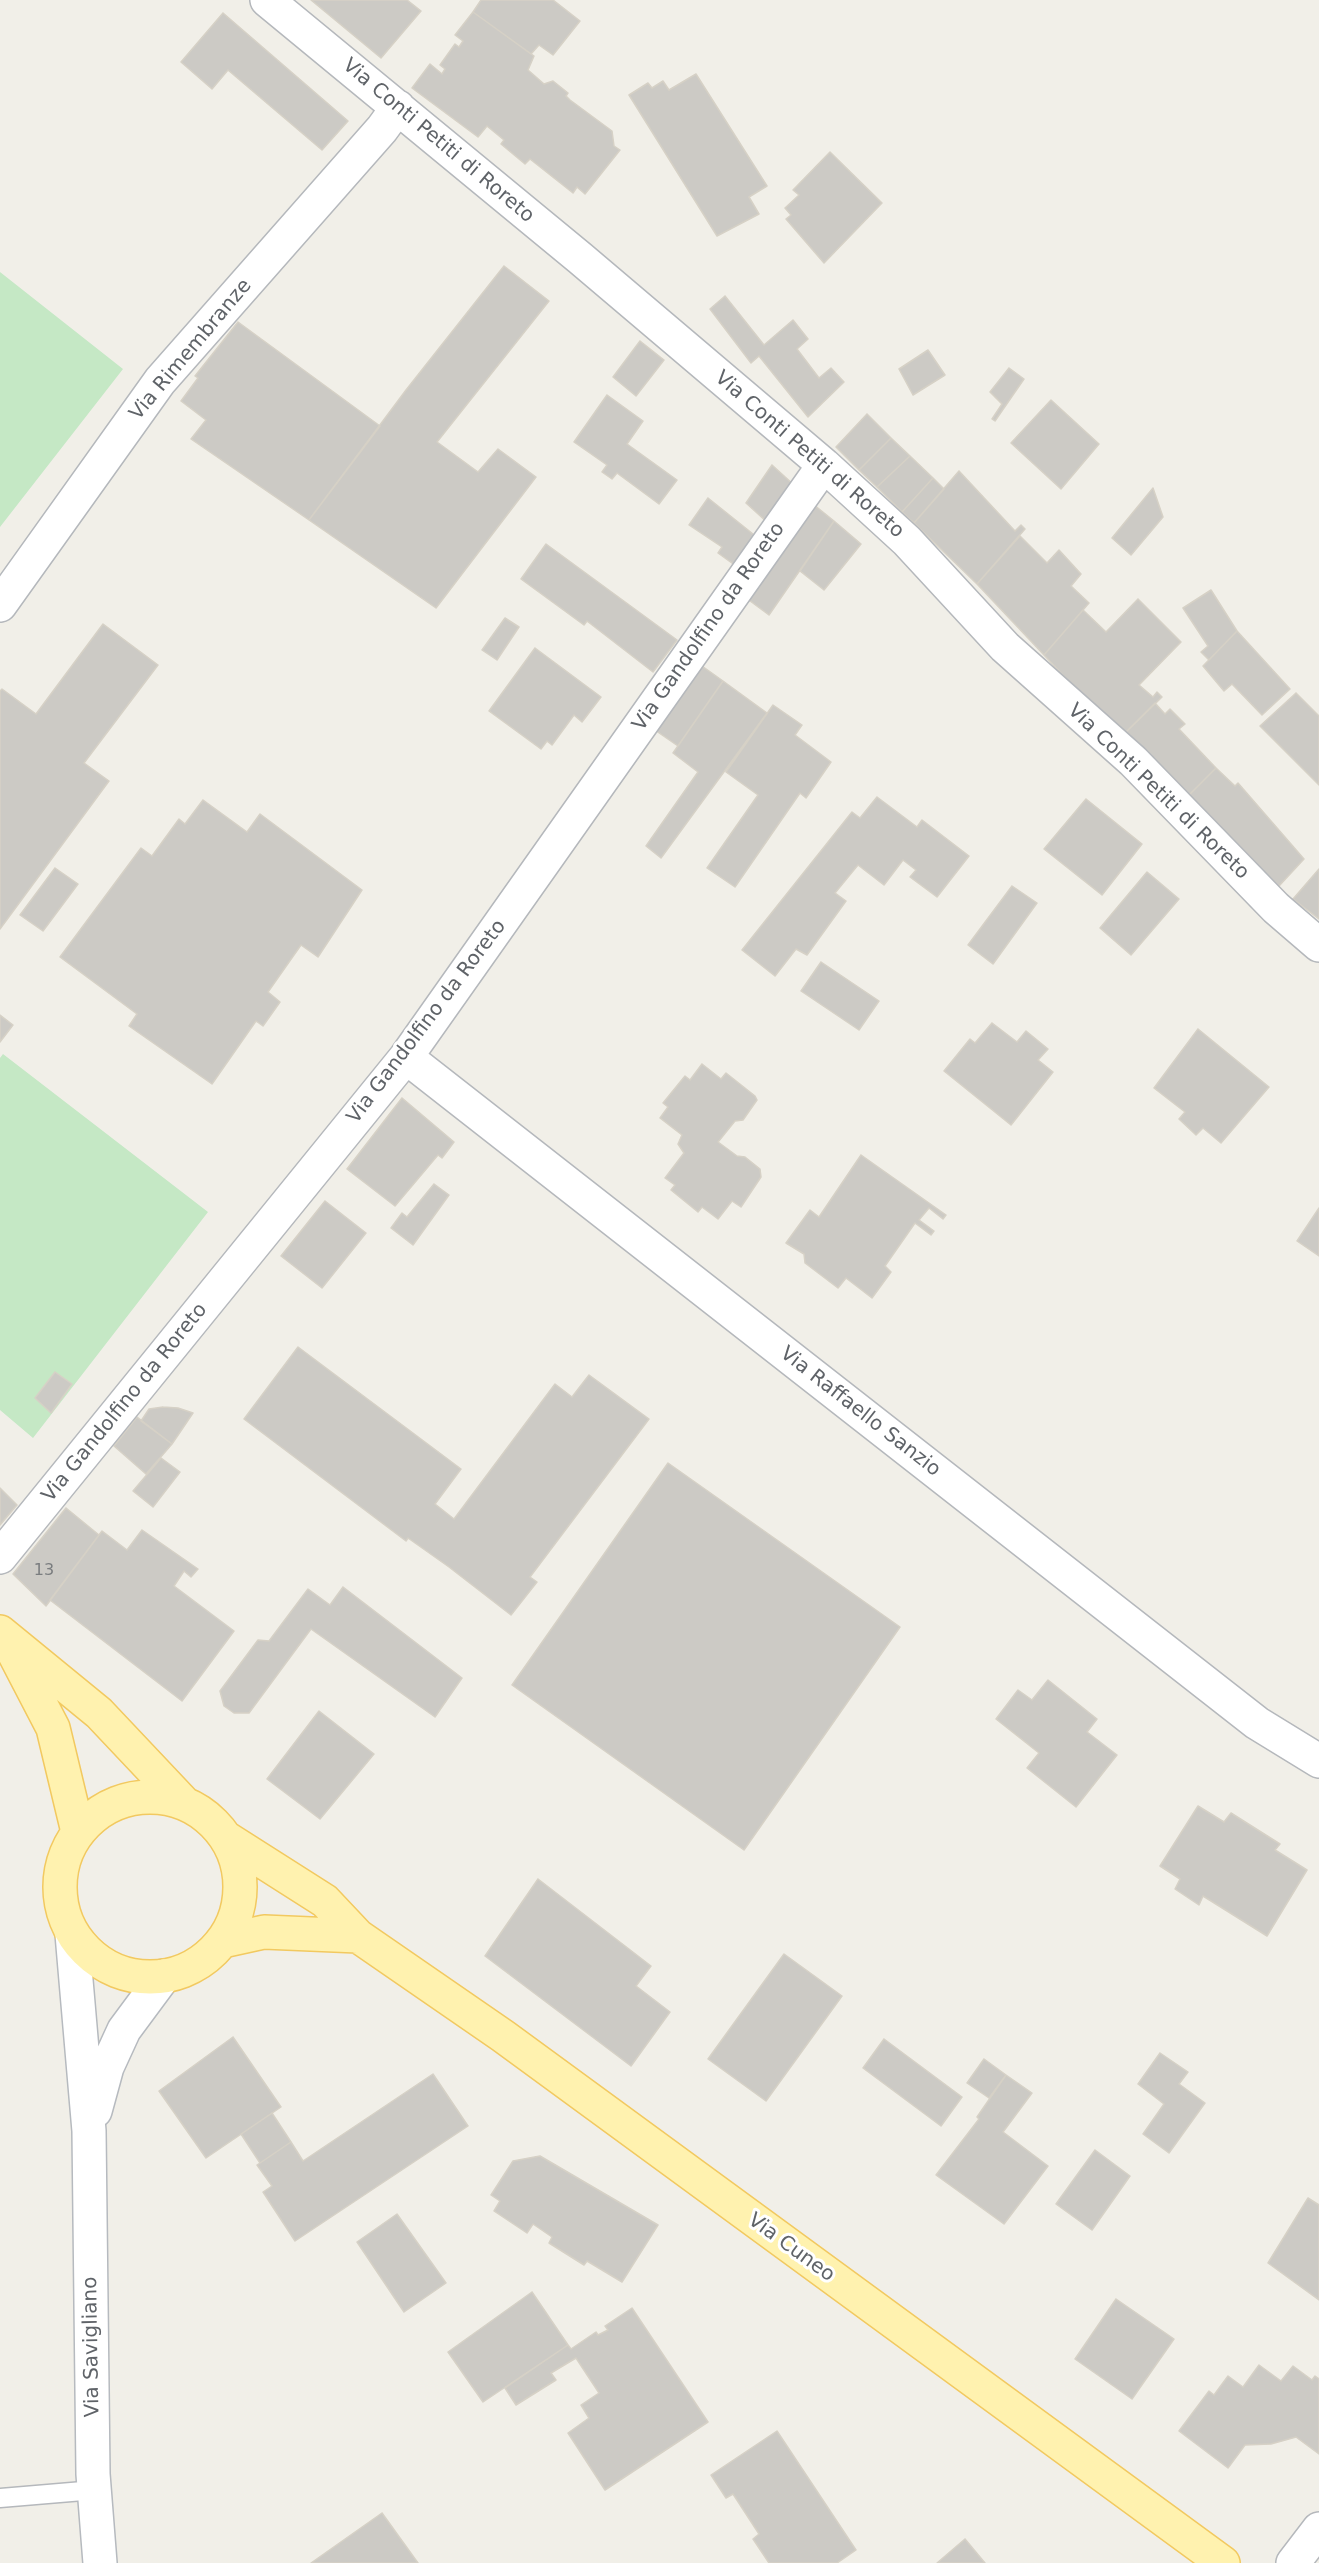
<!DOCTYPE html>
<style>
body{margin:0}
canvas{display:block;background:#f1efe8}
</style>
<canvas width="1319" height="2563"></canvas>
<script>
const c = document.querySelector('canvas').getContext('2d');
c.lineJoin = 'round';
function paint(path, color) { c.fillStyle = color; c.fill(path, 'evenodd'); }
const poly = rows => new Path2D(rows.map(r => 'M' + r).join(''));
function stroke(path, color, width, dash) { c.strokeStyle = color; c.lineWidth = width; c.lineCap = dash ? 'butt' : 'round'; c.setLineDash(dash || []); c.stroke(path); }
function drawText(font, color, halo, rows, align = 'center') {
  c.font = font + ' "DejaVu Sans",sans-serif'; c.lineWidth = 6; c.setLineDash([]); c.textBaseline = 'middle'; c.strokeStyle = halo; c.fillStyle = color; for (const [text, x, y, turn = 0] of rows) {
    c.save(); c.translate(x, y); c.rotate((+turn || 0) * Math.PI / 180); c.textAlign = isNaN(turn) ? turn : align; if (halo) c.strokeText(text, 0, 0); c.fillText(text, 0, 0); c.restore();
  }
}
paint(poly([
 [0,272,123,369,0,527],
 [3,1054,208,1212,33,1438,0,1410,0,1058]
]), '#c5e8c5');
const building = poly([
 [311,0,407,0,421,11,381,58,311,0],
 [481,0,553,0,580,21,553,55,539,45,531,54,473,12,481,0],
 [473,12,534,56,528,70,544,84,553,81,568,93,566,96,570,100,612,131,614,146,620,150,585,194,577,187,573,193,530,159,525,164,501,144,504,140,487,126,478,137,412,88,430,64,442,74,445,69,440,65,455,44,459,47,463,41,455,35,473,12],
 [223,13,348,121,322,150,228,70,212,89,181,62,223,13],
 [696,74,767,186,749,197,759,214,717,236,629,95,648,83,652,88,663,81,669,90,696,74],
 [830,152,882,203,824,263,786,219,791,215,785,208,799,195,793,190,830,152],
 [504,266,549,301,437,442,478,472,498,449,536,477,436,608,309,520,406,390,504,266],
 [725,296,764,345,793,320,808,339,797,349,819,378,831,368,844,382,808,417,759,356,751,363,710,309,725,296],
 [238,322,380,426,309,520,191,439,206,420,181,401,198,378,195,376,238,322],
 [640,341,664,360,636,396,613,377,640,341],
 [928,350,945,375,913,395,899,369,928,350],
 [1009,368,1024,379,995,421,992,419,1002,404,990,392,1009,368],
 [607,395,643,421,627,444,677,480,659,504,617,473,612,479,602,472,607,465,574,442,607,395],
 [1051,400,1099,444,1061,489,1011,443,1051,400],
 [867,414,891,438,859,470,836,447,867,414],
 [891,438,910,456,877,487,859,470,891,438],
 [910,456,933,478,902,512,877,487,910,456],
 [772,465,795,486,768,523,746,503,772,465],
 [959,471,1015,531,1021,525,1025,529,977,584,914,523,959,471],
 [933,478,944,489,914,523,902,512,933,478],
 [1153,488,1163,517,1131,555,1112,538,1153,488],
 [708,498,758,538,736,566,718,553,722,547,689,525,708,498],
 [808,500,834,521,769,615,742,595,808,500],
 [834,521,861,544,824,590,800,571,834,521],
 [1020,536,1047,563,1059,550,1081,574,1071,586,1089,603,1044,655,977,584,1020,536],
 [546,544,677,640,653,672,587,621,584,625,521,579,546,544],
 [1211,590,1237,631,1209,660,1201,652,1208,646,1183,608,1211,590],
 [1138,599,1181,642,1139,685,1153,697,1157,692,1162,697,1121,737,1044,655,1083,610,1106,632,1138,599],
 [505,618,519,627,497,660,482,650,505,618],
 [103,624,158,665,84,763,109,781,0,929,0,691,2,689,36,714,103,624],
 [1237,631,1290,689,1262,715,1232,684,1224,691,1203,666,1237,631],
 [535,648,601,697,582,722,574,715,552,745,547,741,541,749,489,711,535,648],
 [695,661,723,681,678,746,649,726,695,661],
 [723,681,767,713,661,858,646,846,698,772,673,753,723,681],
 [1296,693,1319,716,1319,785,1260,726,1296,693],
 [1155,703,1165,714,1170,709,1185,724,1179,729,1216,768,1186,798,1121,737,1155,703],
 [773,705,802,725,795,735,831,762,806,798,800,793,735,887,707,868,758,795,726,772,773,705],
 [1216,768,1235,786,1238,783,1304,859,1279,886,1186,798,1216,768],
 [877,797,917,827,922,820,969,856,937,897,910,877,916,870,903,860,884,885,858,865,835,893,846,901,807,955,796,949,775,976,742,950,852,812,860,818,877,797],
 [1086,799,1142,844,1102,895,1044,849,1086,799],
 [203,800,247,832,260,814,362,890,318,957,301,945,268,992,280,1002,263,1026,256,1021,212,1084,129,1026,137,1014,60,957,141,848,152,856,179,819,185,824,203,800],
 [55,868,78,884,43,931,20,915,55,868],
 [1319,869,1319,919,1293,899,1319,869],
 [1147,872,1179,899,1131,955,1100,928,1147,872],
 [1012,886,1037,903,993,964,968,945,1012,886],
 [821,962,879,1001,859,1030,801,991,821,962],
 [0,1015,13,1025,0,1042,0,1015],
 [992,1023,1017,1042,1026,1031,1048,1049,1038,1060,1053,1072,1011,1125,944,1071,970,1039,975,1043,992,1023],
 [1198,1029,1269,1087,1221,1143,1203,1128,1196,1135,1179,1119,1185,1112,1154,1088,1198,1029],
 [702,1064,721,1079,726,1073,755,1096,757,1100,743,1120,735,1121,718,1142,737,1156,745,1157,760,1169,761,1177,741,1207,732,1201,718,1219,702,1207,698,1212,671,1190,675,1185,665,1178,684,1153,678,1144,682,1135,660,1118,668,1107,663,1103,685,1076,690,1080,702,1064],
 [402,1098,454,1142,442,1158,438,1155,395,1206,347,1169,402,1098],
 [861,1155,946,1215,943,1219,929,1208,919,1220,934,1231,931,1235,915,1223,885,1266,891,1272,872,1298,846,1278,838,1288,805,1263,804,1254,786,1243,810,1210,819,1217,861,1155],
 [434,1184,449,1195,413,1245,391,1228,402,1213,407,1217,434,1184],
 [325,1201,366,1233,322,1288,281,1256,325,1201],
 [1319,1208,1319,1256,1297,1241,1319,1208],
 [298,1347,461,1469,435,1504,454,1519,555,1384,572,1397,589,1375,649,1419,530,1577,537,1582,511,1615,449,1567,408,1538,406,1541,244,1419,298,1347],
 [55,1372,72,1384,51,1413,35,1398,55,1372],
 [163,1407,178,1408,193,1413,172,1444,141,1421,149,1409,163,1407],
 [137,1417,172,1444,146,1474,114,1446,137,1417],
 [161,1458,180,1472,153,1507,133,1491,161,1458],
 [668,1463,900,1627,744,1850,512,1685,668,1463],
 [0,1488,17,1505,0,1525,0,1488],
 [66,1508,99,1535,46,1606,13,1574,66,1508],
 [142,1530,198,1569,191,1577,184,1571,174,1586,234,1631,182,1701,50,1600,102,1531,127,1550,142,1530],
 [343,1587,462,1678,435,1717,311,1629,249,1713,234,1713,224,1706,220,1691,258,1640,269,1641,308,1589,330,1605,343,1587],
 [1048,1680,1097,1719,1087,1732,1117,1755,1076,1807,1027,1768,1039,1753,996,1719,1018,1690,1032,1700,1048,1680],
 [319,1711,374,1754,320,1819,267,1779,319,1711],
 [1198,1806,1224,1822,1231,1813,1280,1844,1275,1850,1307,1870,1267,1936,1203,1896,1199,1905,1175,1889,1180,1879,1160,1866,1198,1806],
 [538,1879,651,1966,636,1986,670,2012,631,2066,485,1956,538,1879],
 [784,1954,842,1996,766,2101,708,2059,784,1954],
 [233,2037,281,2107,206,2158,159,2091,233,2037],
 [884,2039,962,2097,941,2126,863,2068,884,2039],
 [1160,2053,1188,2072,1179,2084,1205,2103,1169,2153,1143,2134,1164,2104,1138,2084,1160,2053],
 [984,2059,1006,2075,989,2098,967,2083,984,2059],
 [433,2074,468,2126,295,2241,263,2192,272,2186,257,2165,291,2142,303,2161,433,2074],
 [1006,2075,1032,2093,1003,2132,1048,2166,1004,2224,936,2175,979,2119,977,2117,1006,2075],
 [272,2113,291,2142,260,2163,241,2134,272,2113],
 [1095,2150,1130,2176,1092,2230,1056,2204,1095,2150],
 [540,2156,658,2225,622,2282,587,2261,584,2265,549,2243,552,2237,533,2224,527,2233,494,2211,500,2201,491,2195,513,2161,540,2156],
 [1308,2198,1319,2205,1319,2300,1268,2263,1308,2198],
 [397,2214,446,2283,404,2312,357,2242,397,2214],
 [532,2292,568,2345,483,2402,448,2352,532,2292],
 [1116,2299,1174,2339,1132,2399,1075,2359,1116,2299],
 [632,2308,708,2422,605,2490,568,2433,589,2418,581,2405,599,2393,576,2358,551,2373,556,2380,516,2405,505,2388,568,2345,571,2349,596,2332,598,2335,608,2330,605,2326,632,2308],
 [1259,2365,1281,2381,1293,2366,1312,2380,1315,2376,1319,2379,1319,2454,1296,2437,1271,2444,1245,2445,1228,2468,1179,2431,1209,2391,1214,2395,1228,2376,1243,2387,1259,2365],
 [777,2431,856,2550,837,2563,769,2563,753,2539,759,2534,733,2494,726,2498,711,2475,777,2431],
 [382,2513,418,2563,311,2563,382,2513],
 [965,2539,985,2563,937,2563,965,2539]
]);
paint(building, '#cccac5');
stroke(building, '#d6d1c6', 1.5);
const lane = poly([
 [0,2498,95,2490]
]);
const street = poly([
 [267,0,580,258,824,465,907,541,1005,647,1133,761,1276,908,1319,945],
 [0,605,160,381,382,129,398,107],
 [406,1057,1257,1723,1319,1761],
 [0,1557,406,1057,824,465],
 [1293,2563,1319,2529]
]);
const secondary = poly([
 [72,1934,89,2131,93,2474,100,2563],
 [95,2111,107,2067,124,2030,164,1976]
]);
const primary = poly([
 [0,1632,99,1713,184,1803],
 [13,1651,53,1728,78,1832],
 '60 1887a90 90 0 1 1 180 0a90 90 0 1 1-180 0Z',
 [226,1838,325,1901,358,1936,503,2036,1223,2563],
 [223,1941,264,1932,358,1936]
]);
stroke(lane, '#b5b8bc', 21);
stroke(street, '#b5b8bc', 36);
stroke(secondary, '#b6babf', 36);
stroke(primary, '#f2c960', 36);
stroke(lane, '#fff', 18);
stroke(street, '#fff', 33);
stroke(secondary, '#fff', 33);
stroke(primary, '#fff2af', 33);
drawText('16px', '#7a7d7f', null, [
 ["13",44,1571]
]);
drawText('20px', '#5f6368', '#fff', [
 ["Via Conti Petiti di Roreto",438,141,40],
 ["Via Rimembranze",191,350,-50],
 ["Via Conti Petiti di Roreto",809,455,41],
 ["Via Gandolfino da Roreto",709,627,-55],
 ["Via Conti Petiti di Roreto",1158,792,44],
 ["Via Gandolfino da Roreto",427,1022,-53],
 ["Via Gandolfino da Roreto",125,1403,-51],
 ["Via Raffaello Sanzio",860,1412,38],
 ["Via Cuneo",791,2248,36],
 ["Via Savigliano",92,2347,-91]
]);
</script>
